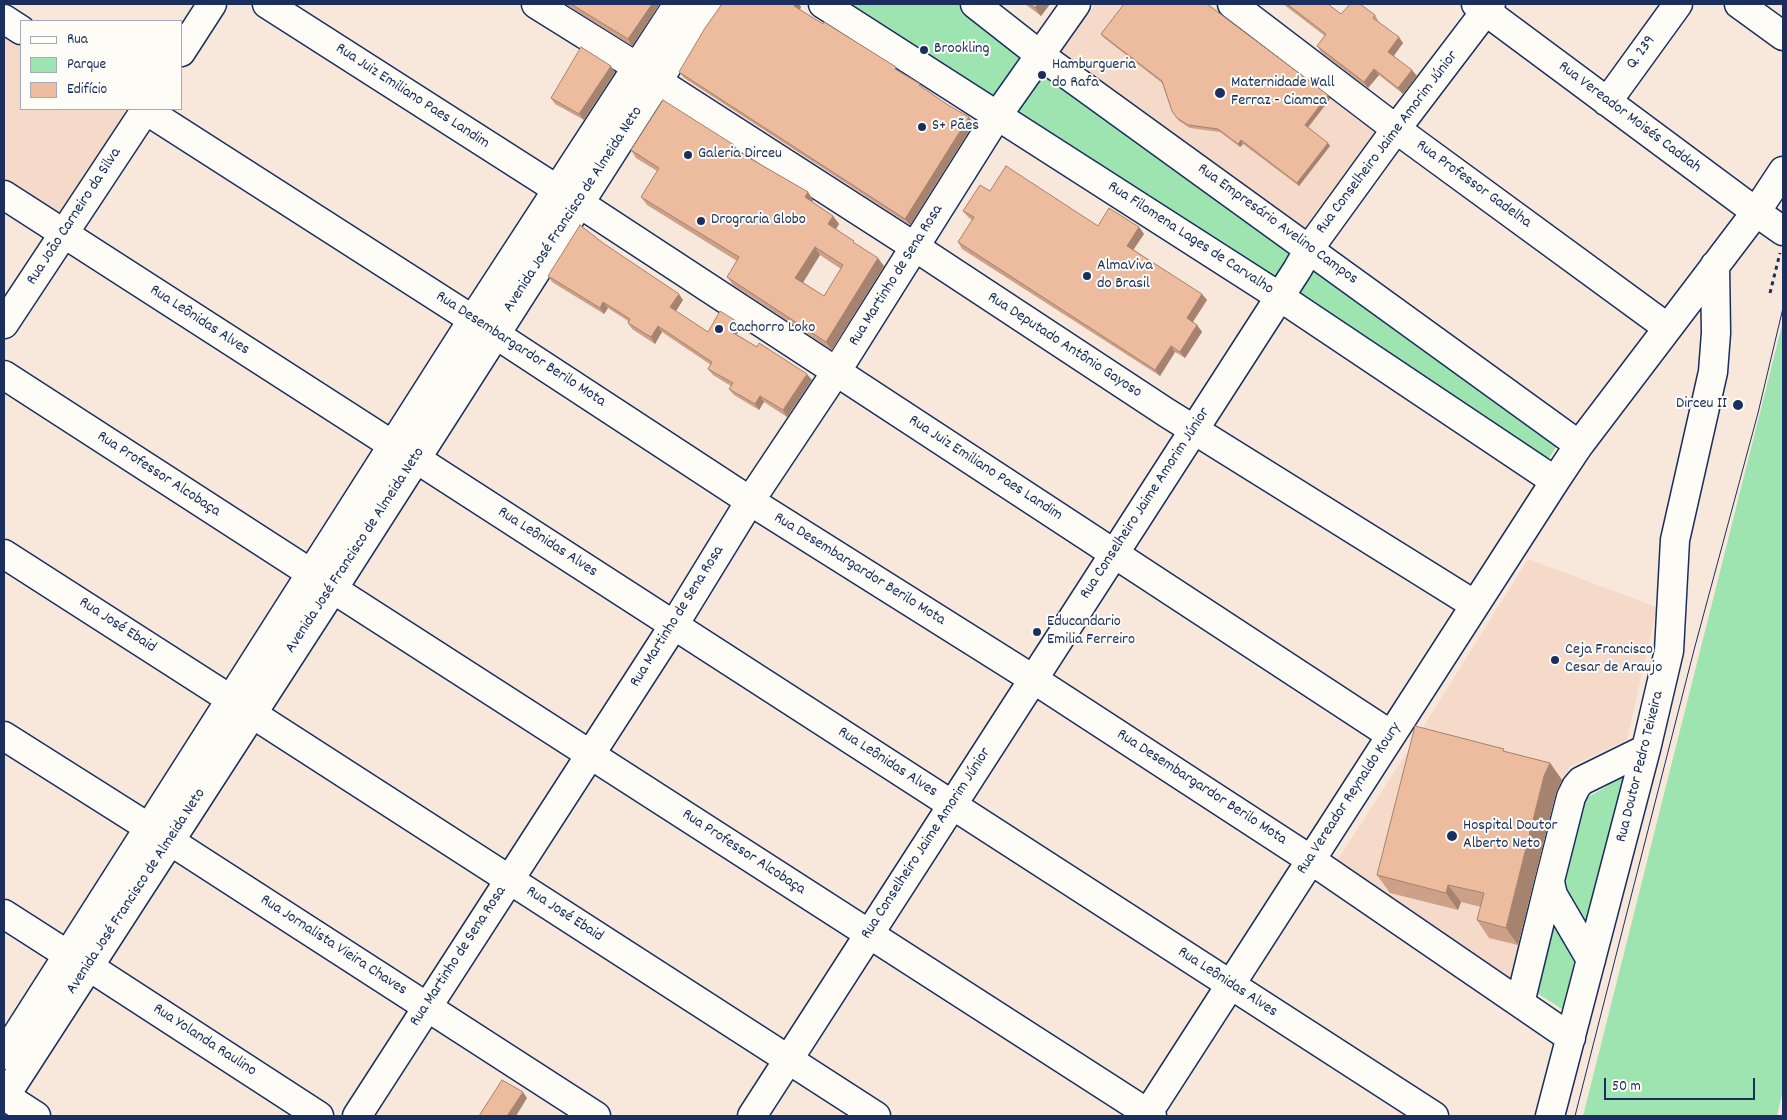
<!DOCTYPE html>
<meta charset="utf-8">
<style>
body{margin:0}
#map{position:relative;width:1787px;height:1120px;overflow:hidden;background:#f8e8dc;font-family:Dekko,sans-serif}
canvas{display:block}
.frame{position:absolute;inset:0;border:5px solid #1b2f5e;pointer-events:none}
.legend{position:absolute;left:20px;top:20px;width:162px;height:90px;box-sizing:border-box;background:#fdfcf7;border:1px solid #a3aaba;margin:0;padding:6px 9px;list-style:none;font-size:15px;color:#1b2f5e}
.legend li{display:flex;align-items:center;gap:10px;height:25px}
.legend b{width:25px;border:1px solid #a3aaba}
.scale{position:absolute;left:1604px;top:1078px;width:151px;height:22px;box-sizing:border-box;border:2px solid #1b2f5e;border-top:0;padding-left:6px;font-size:15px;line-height:18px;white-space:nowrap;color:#1b2f5e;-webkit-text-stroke:4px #fdfcf7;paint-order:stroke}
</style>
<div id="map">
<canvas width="1787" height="1120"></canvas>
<div class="frame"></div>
<ul class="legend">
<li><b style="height:6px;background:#fdfcf7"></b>Rua</li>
<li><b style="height:14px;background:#9ee4b0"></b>Parque</li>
<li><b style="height:14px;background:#edbb9e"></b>Edifício</li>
</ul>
<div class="scale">50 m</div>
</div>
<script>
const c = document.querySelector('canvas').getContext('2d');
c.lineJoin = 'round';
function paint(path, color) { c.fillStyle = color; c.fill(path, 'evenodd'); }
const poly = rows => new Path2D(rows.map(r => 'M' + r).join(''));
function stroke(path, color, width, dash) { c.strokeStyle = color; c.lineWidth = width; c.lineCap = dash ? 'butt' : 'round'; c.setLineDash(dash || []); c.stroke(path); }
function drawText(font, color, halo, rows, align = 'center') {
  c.font = font + ' Dekko,sans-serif'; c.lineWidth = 4; c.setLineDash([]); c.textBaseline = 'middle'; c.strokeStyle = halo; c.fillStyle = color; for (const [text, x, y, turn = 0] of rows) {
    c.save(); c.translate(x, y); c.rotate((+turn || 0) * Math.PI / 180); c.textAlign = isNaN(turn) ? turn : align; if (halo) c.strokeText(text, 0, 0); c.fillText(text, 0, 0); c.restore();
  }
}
paint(poly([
 [1096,4,1210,4,1381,134,1304,236,1057,53],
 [4,34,21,45,21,109,121,109,134,117,63,227,4,189],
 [1528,559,1657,607,1627,740,1569,767,1513,983,1337,861,1432,713]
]), '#f5dac9');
paint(poly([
 [840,4,964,4,1560,441,1543,467],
 [1783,321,1783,1090,1777,1116,1583,1116],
 [1624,776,1586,923,1561,883,1580,802],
 [1551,918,1574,962,1562,1009,1532,990]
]), '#9ee4b0');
const minor = poly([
 [267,4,558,190],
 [536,4,637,67],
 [823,4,1280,297,1555,481],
 [975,4,1040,55,1579,445],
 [1232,4,1396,129,1668,328],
 [1476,4,1756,212,1783,231],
 [1739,4,1783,36],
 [4,19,21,30],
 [181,52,212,4],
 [657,81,915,247,1167,413,1475,605],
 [1607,102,1678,4],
 [144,109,495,334,750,501,1033,679,1311,860,1571,1038],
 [4,195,394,446],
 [579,203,1391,735],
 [4,324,146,109],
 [4,375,312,574],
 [415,458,1434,1116],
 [4,554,230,699],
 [333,589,1152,1116],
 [251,713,876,1116],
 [4,736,170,841,596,1116],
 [4,914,68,955],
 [1591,960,1553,895,1551,887,1550,880,1571,797,1576,787,1581,781,1646,749],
 [88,966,319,1116],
 [1520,1003,1550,880],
 [5,1096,36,1116],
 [357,1116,674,625,750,501,836,372,997,116,1076,4],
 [752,1116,1297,270,1309,249,1396,129,1491,4],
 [1146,1116,1555,481,1579,445,1756,212,1783,171],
 [1550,1116,1646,749,1669,651,1675,540,1713,372,1716,333,1715,265]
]);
const major = poly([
 [4,1055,473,319,678,4],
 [4,1098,333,589,707,4]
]);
stroke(minor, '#1b2f5e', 31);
stroke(major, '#1b2f5e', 31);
stroke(poly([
 [1770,293,1780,253]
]), '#1b2f5e', 3, [4, 4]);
stroke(minor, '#fdfcf7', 28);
stroke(major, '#fdfcf7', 28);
stroke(poly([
 [1575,1116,1694,650,1758,413,1783,308]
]), '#1b2f5e', 1);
paint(poly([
 [565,4,660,4,632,46],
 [722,4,799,4,801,7,800,10,899,72,974,123,910,225,684,78,679,72],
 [1025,4,1050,4,1041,16],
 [1283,4,1327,4,1341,14,1375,15,1379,22,1403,43,1394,56,1417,76,1403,94,1379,75,1368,88,1321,52,1317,46,1325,36],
 [1101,34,1330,99,1308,128,1330,146,1299,186,1243,144,1240,147,1220,132,1190,128,1179,121,1172,111,1162,83,1103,37],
 [615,72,584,120,555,104,551,98],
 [631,150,740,152,808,192,813,200,812,202,833,216,839,224,836,229,856,244,884,266,832,350,733,285,727,277,737,261,647,205,641,197,657,171,636,158],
 [820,255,841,269,824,296,803,282],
 [990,191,1098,226,1139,227,1144,234,1133,249,1207,300,1192,322,1197,325,1202,332,1185,358,1175,352,1160,376,962,249,958,242,972,220,968,217,963,211],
 [603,243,683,300,676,311,708,332,736,321,741,328,736,334,812,380,787,417,764,402,759,410,734,395,729,389,731,386,713,375,708,369,711,365,662,332,655,344,632,329,628,323,628,321,608,308,604,314,552,282,548,276],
 [1506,752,1550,763,1562,780,1556,793,1518,945,1489,938,1477,920,1481,907,1461,902,1458,910,1390,893,1377,875]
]), '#cca188');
paint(poly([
 [652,4,660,4,632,46,628,39],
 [795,4,799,4,801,7,798,12,794,6],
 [1038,4,1050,4,1041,16,1035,8],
 [1399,37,1403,43,1392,58,1388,52],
 [611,66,615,72,584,120,579,114],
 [1374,69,1379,75,1368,88,1364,82],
 [1412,70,1417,76,1403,94,1398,88],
 [1328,95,1330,99,1307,128,1305,125],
 [969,117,974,123,910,225,905,219],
 [1241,140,1243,144,1240,147,1238,144],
 [1328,143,1330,146,1299,186,1297,183],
 [734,145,740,153,732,148],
 [808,192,813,200,811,205,805,197],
 [833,216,839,224,834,232,828,224],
 [1139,227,1144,234,1132,252,1127,246],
 [815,247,820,255,801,286,795,278],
 [878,258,884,266,832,350,826,342],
 [679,294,683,300,674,314,670,307],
 [1202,294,1207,300,1191,325,1187,318],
 [603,302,608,308,604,314,600,308],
 [736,321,741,328,735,337,730,331],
 [1197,325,1202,332,1185,358,1180,352],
 [658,326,662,332,655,344,651,337],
 [1171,346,1175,352,1160,376,1155,370],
 [807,374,812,380,787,417,783,410],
 [760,396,764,402,759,410,755,404],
 [1550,763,1562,780,1556,793,1518,945,1506,928,1544,776],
 [1448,885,1461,902,1458,910,1446,893],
 [523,1092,527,1098,516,1116,507,1116]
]), '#a6836f');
const building = poly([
 [571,4,652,4,628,39,571,4],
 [722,4,795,4,794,6,823,24,824,22,896,67,895,69,920,84,919,85,948,105,969,117,905,219,679,72,705,28,722,4],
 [1030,4,1038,4,1035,8,1030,4],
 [1124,4,1207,4,1328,95,1305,125,1328,143,1297,183,1241,140,1238,144,1218,129,1188,125,1177,118,1172,111,1162,81,1101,34,1124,4],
 [1287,4,1328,4,1341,14,1350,4,1360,4,1375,15,1373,18,1399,37,1388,52,1412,70,1398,88,1374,69,1364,82,1317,46,1326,34,1287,4],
 [581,47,611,66,579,114,551,98,581,47],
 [663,100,734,145,732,148,808,192,805,197,833,216,828,224,854,241,853,242,878,258,826,342,727,277,739,257,641,197,659,168,631,150,663,100],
 [815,247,843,265,824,296,795,278,815,247],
 [1006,166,1098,226,1109,208,1139,227,1127,246,1202,294,1187,318,1197,325,1180,352,1171,346,1155,370,958,242,974,217,963,211,980,185,990,191,1006,166],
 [580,225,603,243,679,294,670,307,708,332,720,311,736,321,730,331,757,347,759,343,807,374,783,410,760,396,755,404,729,389,733,383,708,369,712,362,658,326,651,337,628,323,630,319,603,302,600,308,548,276,580,225],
 [1415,726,1504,749,1503,751,1550,763,1544,776,1506,928,1477,920,1484,893,1448,885,1446,893,1377,875,1415,726],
 [502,1080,523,1092,507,1116,479,1116,502,1080]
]);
paint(building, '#edbb9e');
stroke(building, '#a6836f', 1);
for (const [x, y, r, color] of [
 [924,50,5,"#1b2f5e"],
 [1042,75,5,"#1b2f5e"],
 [1220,93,6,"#1b2f5e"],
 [922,127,5,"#1b2f5e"],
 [688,155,5,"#1b2f5e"],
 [701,221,5,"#1b2f5e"],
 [1087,276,5,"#1b2f5e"],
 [719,329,5,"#1b2f5e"],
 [1738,405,6,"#1b2f5e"],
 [1037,632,5,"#1b2f5e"],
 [1555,660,5,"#1b2f5e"],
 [1452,836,6,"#1b2f5e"]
]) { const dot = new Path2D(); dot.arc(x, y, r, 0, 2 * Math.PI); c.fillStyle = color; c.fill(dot); stroke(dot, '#fdfcf7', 2); }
drawText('16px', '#1b2f5e', '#fdfcf7', [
 ["Brookling",934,50],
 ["Hamburgueria",1052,66],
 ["do Rafa",1052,84],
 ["Maternidade Wall",1231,84],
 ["Ferraz - Ciamca",1231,102],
 ["S+ Pães",932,127],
 ["Galeria Dirceu",698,155],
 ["Drograria Globo",711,221],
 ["AlmaViva",1097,267],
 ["do Brasil",1097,285],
 ["Cachorro Loko",729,329],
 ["Dirceu II",1727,405,"right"],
 ["Educandario",1047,623],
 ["Emilia Ferreiro",1047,641],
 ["Ceja Francisco",1565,651],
 ["Cesar de Araujo",1565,669],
 ["Hospital Doutor",1463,827],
 ["Alberto Neto",1463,845]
], 'left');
drawText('16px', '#1b2f5e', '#fdfcf7', [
 ["Q. 239",1642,53,-54],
 ["Rua Juiz Emiliano Paes Landim",412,97,33],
 ["Rua Vereador Moisés Caddah",1629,118,37],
 ["Rua Conselheiro Jaime Amorim Júnior",1388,143,-53],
 ["Rua Professor Gadelha",1473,185,36],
 ["Avenida José Francisco de Almeida Neto",574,210,-57],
 ["Rua João Carneiro da Silva",75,217,-57],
 ["Rua Empresário Avelino Campos",1277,225,36],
 ["Rua Filomena Lages de Carvalho",1190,239,33],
 ["Rua Martinho de Sena Rosa",897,276,-58],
 ["Rua Leônidas Alves",199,321,33],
 ["Rua Deputado Antônio Gayoso",1064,346,33],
 ["Rua Desembargardor Berilo Mota",520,350,33],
 ["Rua Juiz Emiliano Paes Landim",985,469,33],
 ["Rua Professor Alcobaça",158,475,33],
 ["Rua Conselheiro Jaime Amorim Júnior",1146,504,-57],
 ["Rua Leônidas Alves",547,543,33],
 ["Avenida José Francisco de Almeida Neto",356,551,-57],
 ["Rua Desembargardor Berilo Mota",859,570,32],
 ["Rua Martinho de Sena Rosa",678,617,-58],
 ["Rua José Ebaid",117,626,33],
 ["Rua Leônidas Alves",887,763,33],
 ["Rua Doutor Pedro Teixeira",1641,767,-76],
 ["Rua Desembargardor Berilo Mota",1201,788,33],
 ["Rua Vereador Reynaldo Koury",1350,799,-57],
 ["Rua Conselheiro Jaime Amorim Júnior",927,844,-57],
 ["Rua Professor Alcobaça",743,853,33],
 ["Avenida José Francisco de Almeida Neto",137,892,-57],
 ["Rua José Ebaid",564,915,33],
 ["Rua Jornalista Vieira Chaves",333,946,33],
 ["Rua Martinho de Sena Rosa",459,957,-57],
 ["Rua Leônidas Alves",1227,983,33],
 ["Rua Yolanda Raulino",204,1041,33]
]);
</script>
